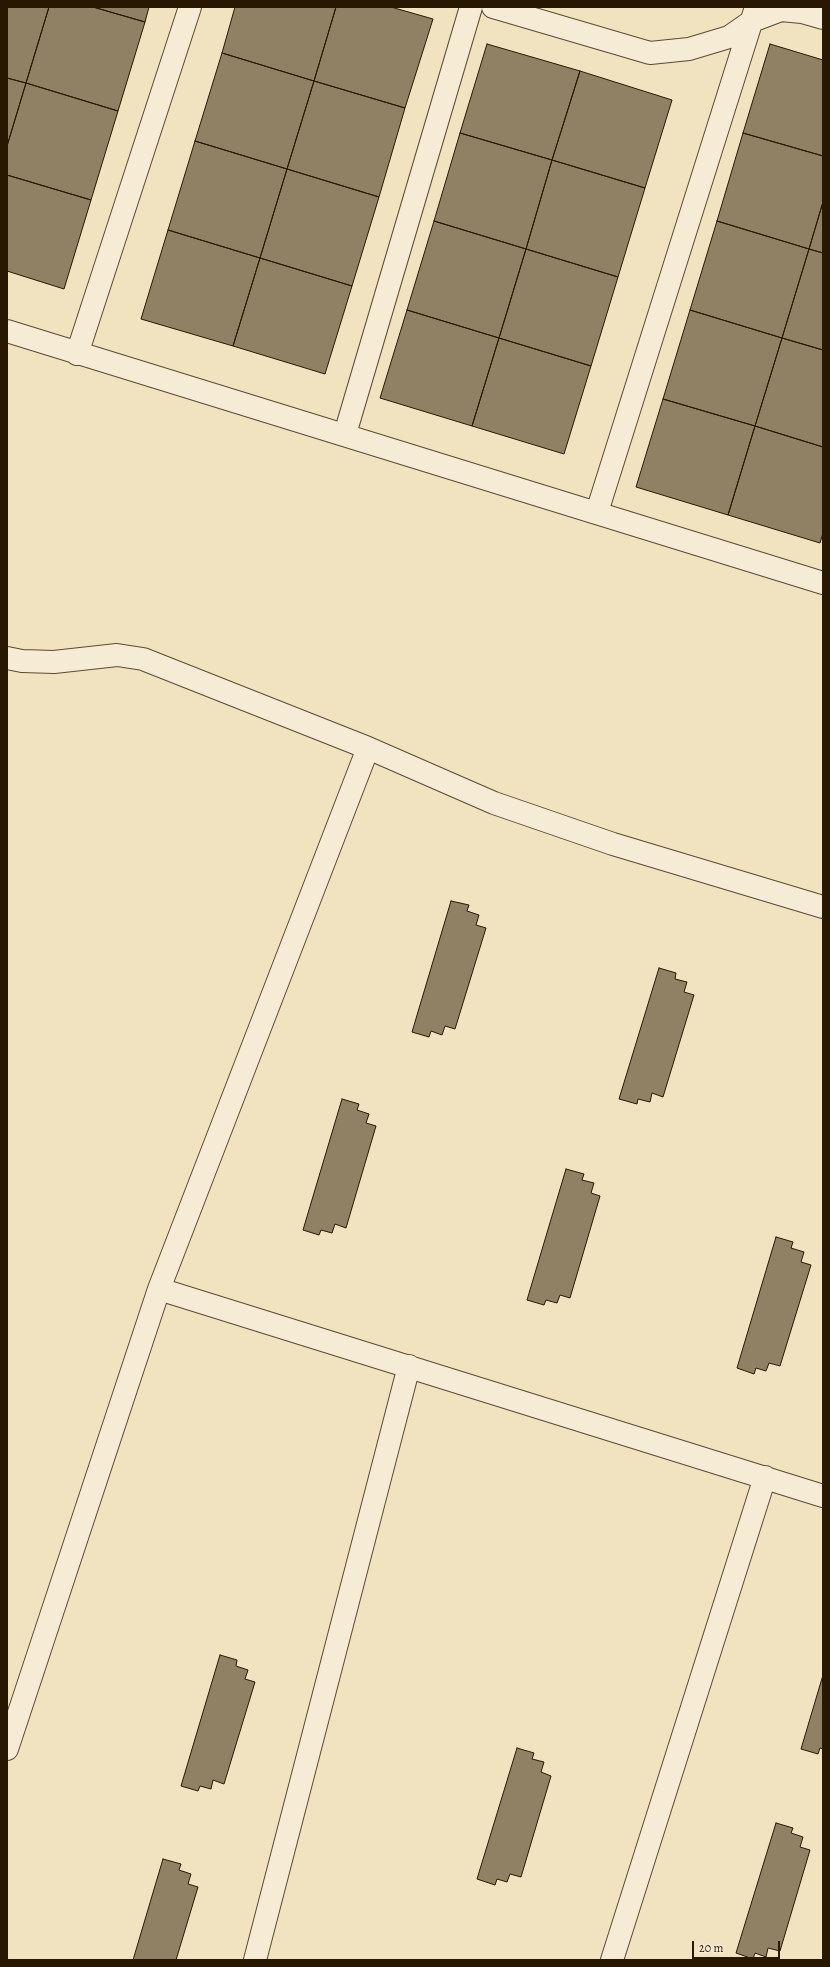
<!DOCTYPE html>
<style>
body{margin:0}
#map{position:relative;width:830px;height:1967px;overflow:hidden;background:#f1e2c0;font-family:Alegreya,serif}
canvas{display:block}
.frame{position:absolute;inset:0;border:8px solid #281701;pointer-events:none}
.scale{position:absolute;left:692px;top:1941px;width:88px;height:18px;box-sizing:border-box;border:2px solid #281701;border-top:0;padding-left:5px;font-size:12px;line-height:14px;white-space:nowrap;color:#281701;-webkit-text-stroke:3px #f6ecd6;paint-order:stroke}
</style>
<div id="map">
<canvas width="830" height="1967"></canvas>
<div class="frame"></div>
<div class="scale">20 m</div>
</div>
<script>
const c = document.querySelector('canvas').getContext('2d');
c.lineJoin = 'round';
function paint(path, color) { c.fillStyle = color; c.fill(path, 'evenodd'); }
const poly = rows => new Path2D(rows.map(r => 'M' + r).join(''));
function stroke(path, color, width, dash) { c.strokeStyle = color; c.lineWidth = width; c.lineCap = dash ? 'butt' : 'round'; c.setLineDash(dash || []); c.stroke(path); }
const building = poly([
 [7,7,49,7,26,83,7,78,7,7],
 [49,7,93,7,145,22,118,111,26,83,49,7],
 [93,7,149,7,145,22,93,7],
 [235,7,336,7,314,81,222,53,235,7],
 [336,7,391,7,433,19,405,108,314,81,336,7],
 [487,44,580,71,552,160,460,133,487,44],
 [770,44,823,60,823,156,743,133,770,44],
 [222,53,314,81,287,169,195,141,222,53],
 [580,71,672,100,645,188,552,160,580,71],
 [7,78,26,83,7,146,7,78],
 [314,81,405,108,379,197,287,169,314,81],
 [26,83,118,111,91,200,7,175,7,146,26,83],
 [460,133,552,160,526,249,434,221,460,133],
 [743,133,823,156,823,202,809,249,717,221,743,133],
 [195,141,287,169,260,258,168,230,195,141],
 [552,160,645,188,618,277,526,249,552,160],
 [287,169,379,197,352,286,260,258,287,169],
 [7,175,91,200,64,289,7,271,7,175],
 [823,202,823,253,809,249,823,202],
 [434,221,526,249,499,338,407,310,434,221],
 [717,221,809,249,782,338,690,310,717,221],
 [168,230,260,258,233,346,141,319,168,230],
 [526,249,618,277,591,366,499,338,526,249],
 [809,249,823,253,823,350,782,338,809,249],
 [260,258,352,286,325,374,233,346,260,258],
 [407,310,499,338,472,426,380,398,407,310],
 [690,310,782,338,755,426,663,399,690,310],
 [499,338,591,366,564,454,472,426,499,338],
 [782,338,823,350,823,447,755,426,782,338],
 [663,399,755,426,728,515,636,487,663,399],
 [755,426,823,447,823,533,820,543,728,515,755,426],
 [451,901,469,905,467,911,479,915,476,925,486,928,455,1029,445,1026,442,1035,431,1031,429,1037,412,1032,451,901],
 [659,968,676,973,675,979,687,982,684,992,694,995,663,1097,652,1093,650,1102,638,1099,637,1104,619,1099,659,968],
 [342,1099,359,1104,357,1110,369,1114,366,1123,376,1126,346,1228,335,1224,332,1233,321,1230,319,1235,303,1230,342,1099],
 [566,1169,584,1174,582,1180,594,1183,591,1193,600,1196,570,1298,560,1295,557,1303,546,1300,544,1305,527,1300,566,1169],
 [776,1237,793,1242,791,1248,804,1252,801,1262,811,1265,780,1366,769,1363,766,1371,756,1368,754,1374,737,1368,776,1237],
 [220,1655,237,1660,236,1666,248,1670,245,1679,255,1682,224,1784,213,1780,211,1789,200,1786,198,1791,181,1786,220,1655],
 [823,1675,823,1749,820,1748,818,1754,801,1749,823,1675],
 [517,1748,534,1753,532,1759,544,1762,541,1772,551,1776,521,1877,510,1874,507,1882,497,1879,495,1885,477,1879,517,1748],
 [776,1823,793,1828,791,1833,803,1837,800,1847,810,1850,780,1951,768,1948,766,1957,755,1953,753,1959,736,1953,776,1823],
 [163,1859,181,1864,179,1870,191,1874,188,1884,198,1887,176,1960,133,1960,163,1859]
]);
paint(building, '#918164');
stroke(building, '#281701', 1);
const minor = poly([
 [493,7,650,53,689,49,729,37,752,21,781,10,802,12,823,18],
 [7,331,823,583],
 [77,354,190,7],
 [345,434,471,7],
 [597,512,756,7],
 [7,658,22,661,54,662,117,655,143,659,368,748,494,803,613,844,823,907],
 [159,1289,823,1496],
 [7,1749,159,1289,368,748],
 [255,1960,409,1366],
 [612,1960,765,1477]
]);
stroke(minor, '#5a4a31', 24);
stroke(minor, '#f6ecd6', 22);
</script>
